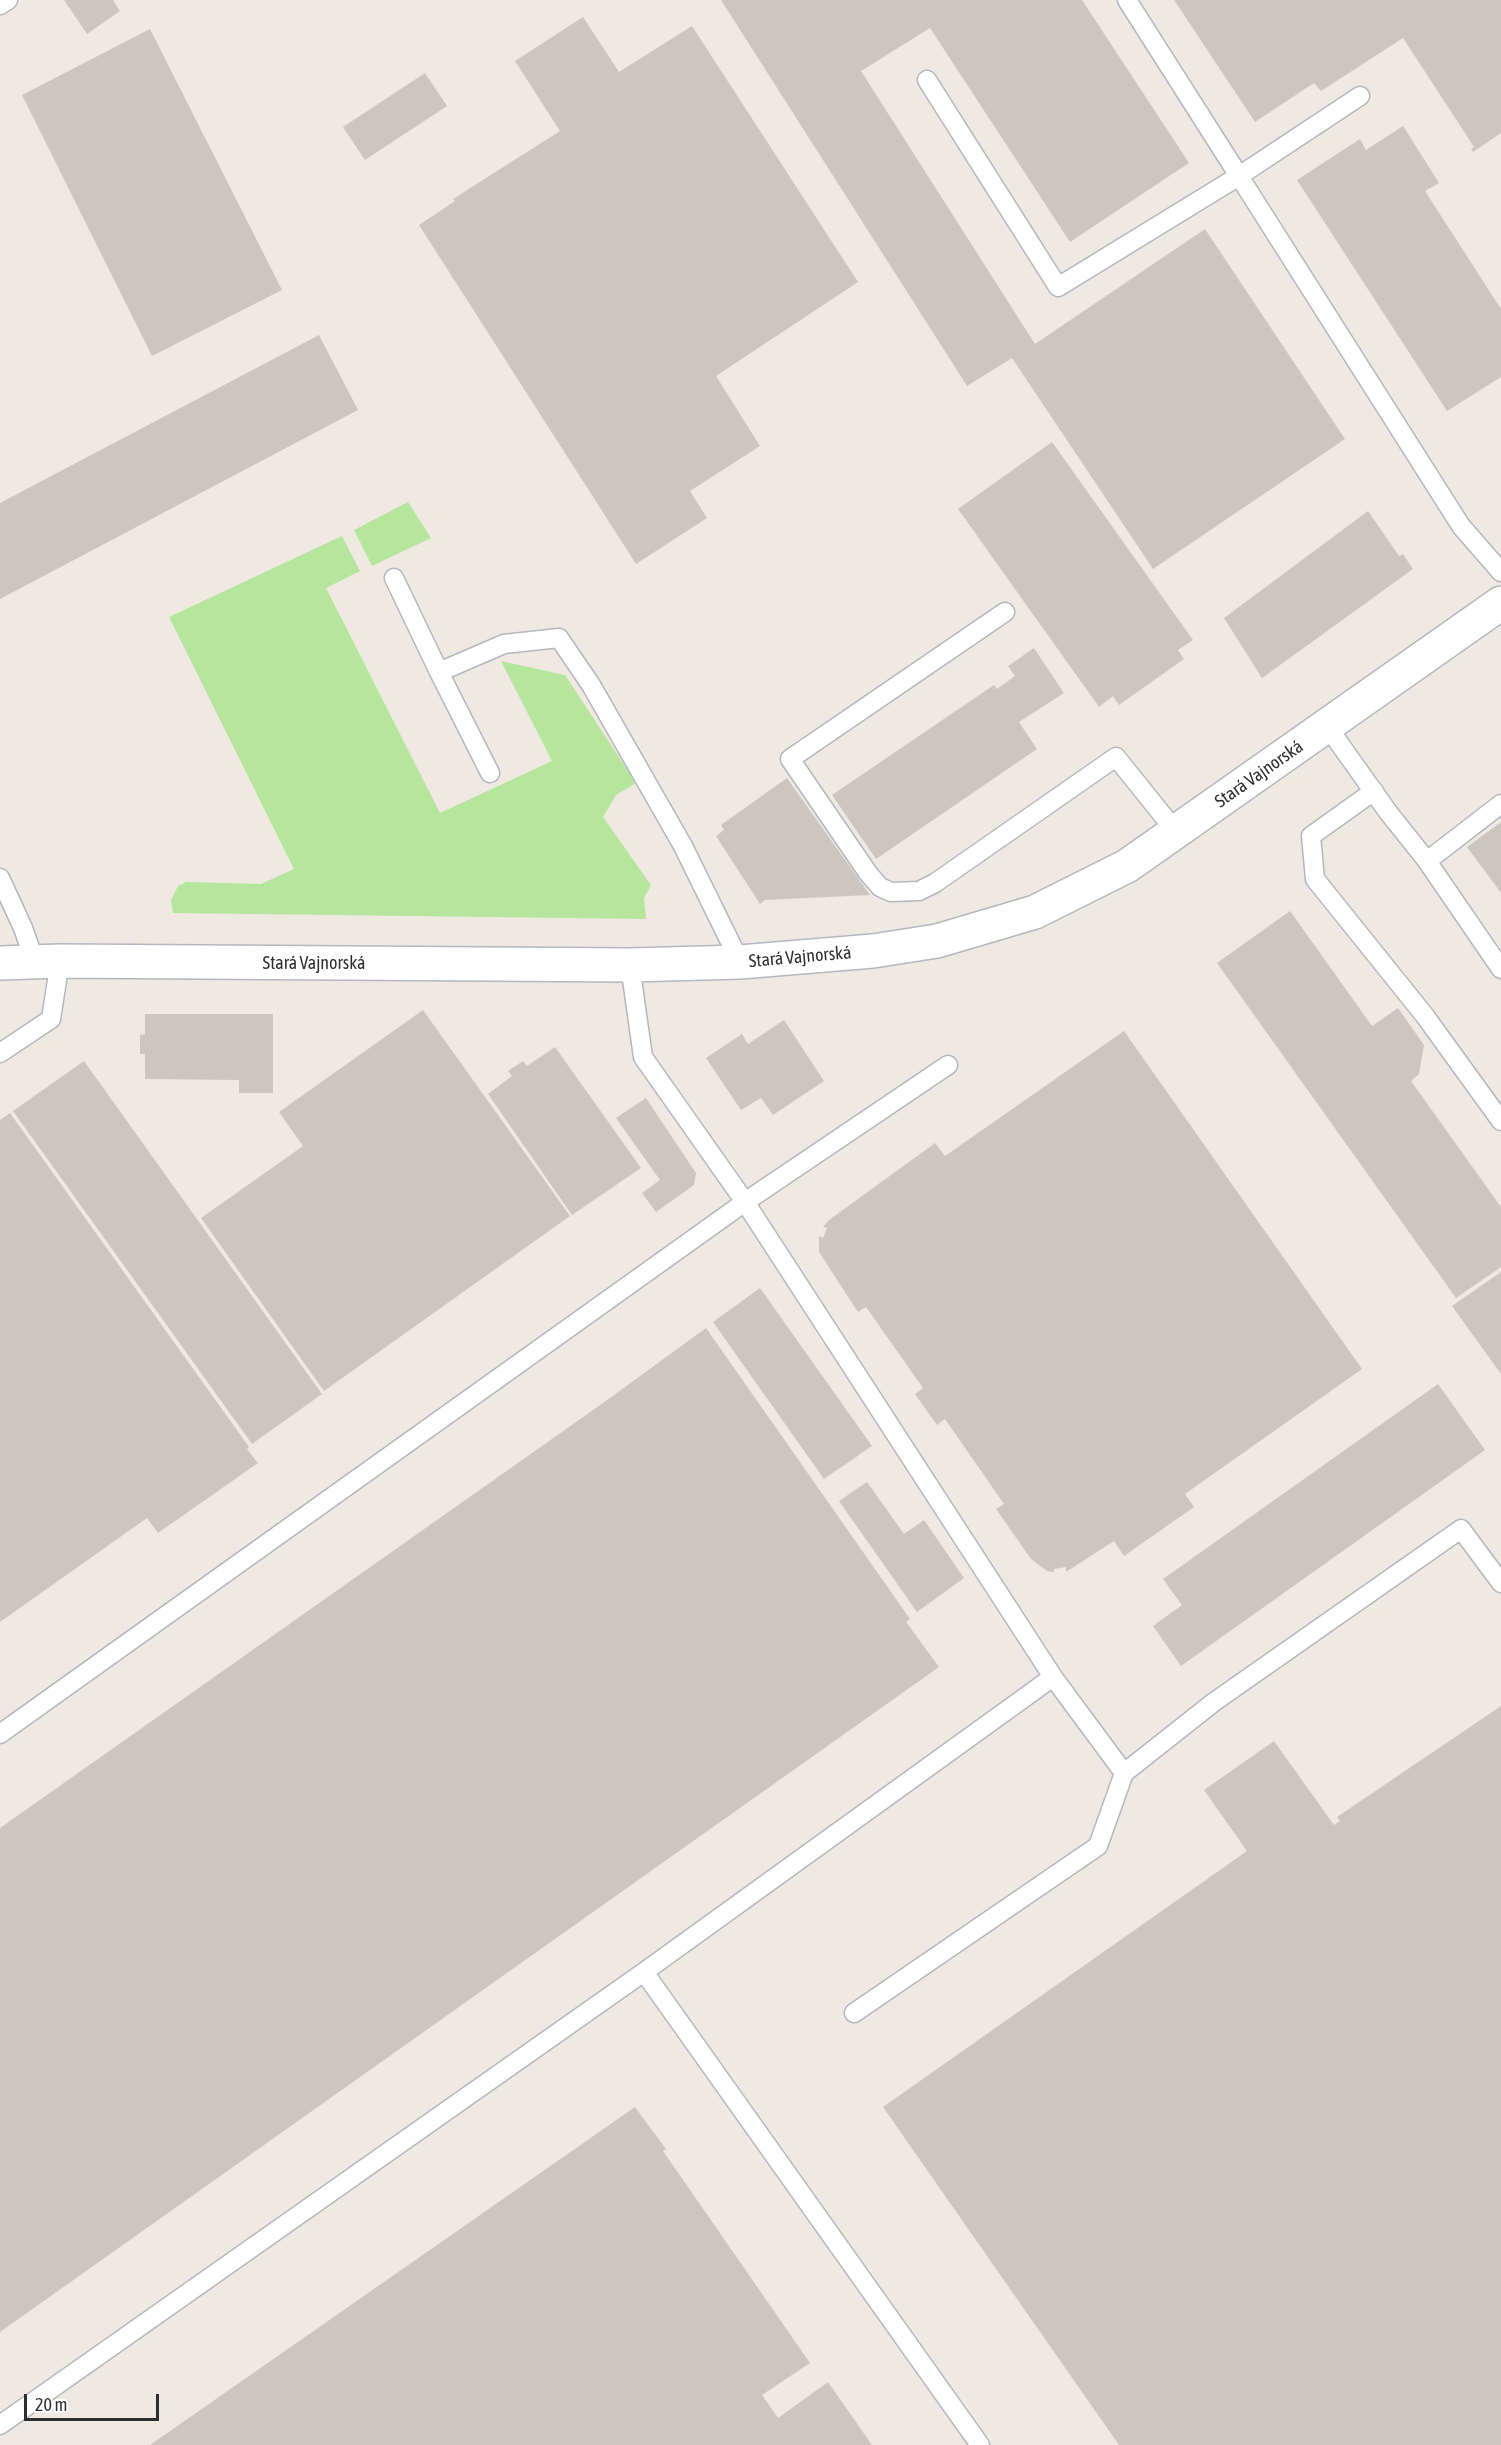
<!DOCTYPE html>
<meta charset="utf-8">
<style>
body{margin:0}
#map{position:relative;width:1501px;height:2445px;overflow:hidden;background:#efe9e1;font-family:"Asap Condensed",sans-serif}
canvas{display:block}
.scale{position:absolute;left:24px;top:2394px;width:135px;height:27px;box-sizing:border-box;border:3px solid #2e2e2e;border-top:0;padding-left:8px;font-size:18px;line-height:21px;white-space:nowrap;color:#2e2e2e;-webkit-text-stroke:4px #fff;paint-order:stroke}
</style>
<div id="map">
<canvas width="1501" height="2445"></canvas>
<div class="scale">20 m</div>
</div>
<script>
const c = document.querySelector('canvas').getContext('2d');
c.lineJoin = 'round';
function paint(path, color) { c.fillStyle = color; c.fill(path, 'evenodd'); }
const poly = rows => new Path2D(rows.map(r => 'M' + r).join(''));
function stroke(path, color, width, dash) { c.strokeStyle = color; c.lineWidth = width; c.lineCap = dash ? 'butt' : 'round'; c.setLineDash(dash || []); c.stroke(path); }
function drawText(font, color, halo, rows, align = 'center') {
  c.font = font + ' "Asap Condensed",sans-serif'; c.lineWidth = 6; c.setLineDash([]); c.textBaseline = 'middle'; c.strokeStyle = halo; c.fillStyle = color; for (const [text, x, y, turn = 0] of rows) {
    c.save(); c.translate(x, y); c.rotate((+turn || 0) * Math.PI / 180); c.textAlign = isNaN(turn) ? turn : align; if (halo) c.strokeText(text, 0, 0); c.fillText(text, 0, 0); c.restore();
  }
}
paint(poly([
 [408,502,431,538,372,566,354,530],
 [342,536,360,571,326,588,440,813,552,761,501,661,565,675,636,783,616,795,603,817,651,885,644,898,646,919,173,913,171,900,178,886,186,882,261,884,294,869,169,617]
]), '#b6e59e');
paint(poly([
 [64,0,113,0,120,11,87,34],
 [721,0,1082,0,1189,163,1070,242,930,28,861,71,1035,344,1205,229,1345,439,1153,569,1012,358,967,386],
 [1174,0,1501,0,1501,133,1473,152,1471,149,1474,147,1403,38,1321,91,1314,83,1255,122],
 [583,17,619,72,692,26,858,282,716,376,760,446,690,491,707,518,636,564,419,225,455,201,453,199,560,131,515,61],
 [150,29,282,290,152,356,22,95],
 [425,73,447,106,365,160,343,127],
 [1403,126,1439,183,1425,191,1501,309,1501,377,1447,411,1297,180,1360,139,1366,150],
 [319,335,358,410,0,599,0,503],
 [1052,442,1193,640,1178,650,1184,659,1119,705,1113,696,1099,707,958,509],
 [1368,511,1399,556,1403,554,1413,569,1262,678,1224,618],
 [1034,648,1064,693,1019,722,1037,749,876,859,832,795,994,685,997,689,1015,676,1008,666],
 [787,778,870,895,765,900,760,904,716,836,724,830,721,825],
 [1501,822,1501,893,1467,847],
 [1290,911,1372,1026,1398,1008,1424,1045,1419,1074,1411,1081,1501,1207,1501,1267,1456,1298,1217,963],
 [423,1010,570,1216,324,1391,201,1218,303,1146,279,1112],
 [145,1014,273,1014,273,1093,239,1093,239,1080,145,1079,145,1054,140,1054,140,1035,145,1034],
 [784,1020,824,1081,773,1115,761,1098,741,1110,706,1058,742,1034,748,1044],
 [1124,1031,1362,1369,1185,1494,1194,1507,1124,1556,1114,1541,1066,1572,1066,1567,1054,1569,1054,1572,1047,1571,1031,1559,996,1509,1004,1504,945,1419,937,1425,915,1394,923,1388,866,1307,858,1312,819,1252,819,1236,823,1238,827,1228,823,1227,829,1220,935,1143,945,1156],
 [555,1047,641,1168,572,1215,488,1094,512,1076,508,1071,523,1061,527,1066],
 [84,1061,322,1394,252,1444,13,1111],
 [646,1098,696,1173,694,1185,656,1212,642,1193,660,1180,616,1118],
 [10,1113,249,1447,247,1449,258,1463,158,1533,147,1518,0,1622,0,1120],
 [1501,1272,1501,1374,1452,1306],
 [760,1288,872,1446,824,1479,713,1322],
 [706,1328,910,1619,906,1622,939,1667,0,2332,0,1828,603,1403],
 [1438,1384,1485,1450,1181,1666,1153,1626,1182,1605,1163,1579],
 [867,1482,904,1534,924,1520,964,1578,917,1612,839,1501],
 [1501,1706,1501,2445,1119,2445,883,2107,1247,1851,1204,1790,1274,1741,1334,1825,1340,1821,1337,1817],
 [635,2107,666,2149,663,2151,810,2363,762,2395,778,2418,828,2382,872,2445,150,2445]
]), '#cbc7bf');
const service = poly([
 [1127,0,1239,176,1360,96],
 [0,5,8,0],
 [927,80,1058,287,1239,176,1461,526,1501,572],
 [394,578,439,672],
 [1005,612,790,759,868,873,880,887,891,892,919,891,935,883,1116,757,1177,833],
 [1327,726,1388,812,1427,861],
 [490,773,439,672,504,644,559,638,591,685,683,846,740,962],
 [1374,791,1311,836,1315,879,1425,1016,1501,1121],
 [1501,804,1427,861,1501,969],
 [0,878,23,928,35,962],
 [0,1053,51,1019,60,961],
 [1053,1677,1124,1773,1214,1702,1461,1529,1501,1583],
 [0,1734,745,1202,948,1065],
 [644,1972,980,2445],
 [854,2013,1098,1846,1124,1773],
 [0,2425,644,1972,1053,1677,745,1202,643,1057,630,965]
]);
const minor = poly([
 [0,963,60,961,630,965,740,962,873,951,937,941,1035,912,1127,866,1501,603]
]);
stroke(service, '#b4b7c1', 21);
stroke(minor, '#b4b7c1', 36);
stroke(service, '#fff', 18);
stroke(minor, '#fff', 33);
drawText('18px', '#2e2e2e', '#fff', [
 ["Stará Vajnorská",1259,774,-35],
 ["Stará Vajnorská",800,957,-5],
 ["Stará Vajnorská",314,963]
]);
</script>
